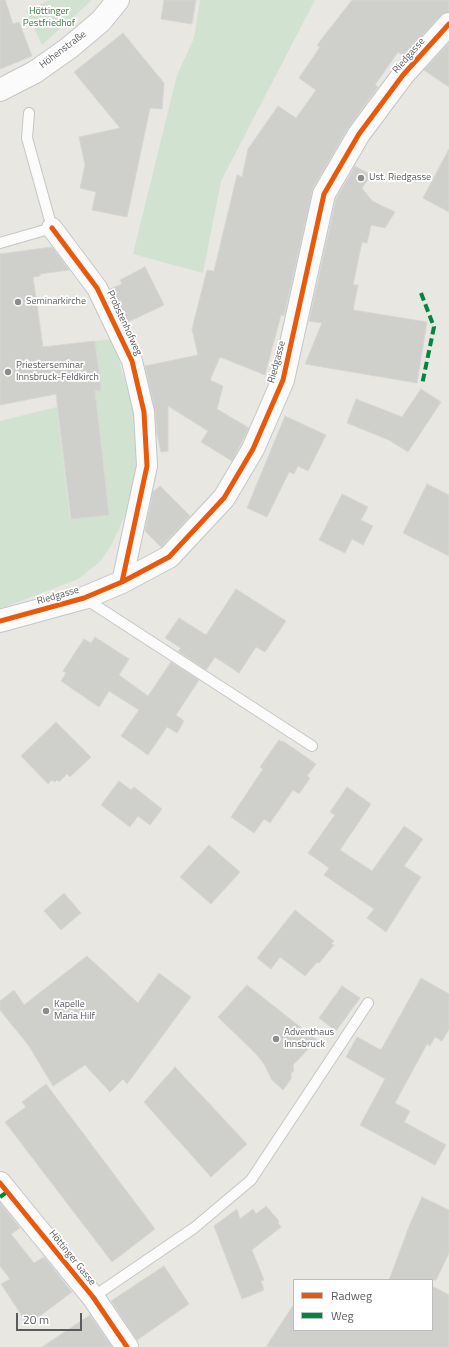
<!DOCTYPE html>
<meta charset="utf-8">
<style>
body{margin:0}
#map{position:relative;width:449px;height:1347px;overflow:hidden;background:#e8e7e2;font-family:"Titillium Web",sans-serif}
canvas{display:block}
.legend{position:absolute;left:293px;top:1279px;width:140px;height:52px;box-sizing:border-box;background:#fff;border:1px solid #bdbdbf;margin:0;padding:5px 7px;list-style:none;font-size:12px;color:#595b5f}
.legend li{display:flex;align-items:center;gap:8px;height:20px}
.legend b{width:20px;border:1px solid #bdbdbf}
.scale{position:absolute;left:16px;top:1313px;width:66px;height:18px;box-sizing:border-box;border:2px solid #595b5f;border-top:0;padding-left:5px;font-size:12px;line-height:14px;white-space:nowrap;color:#595b5f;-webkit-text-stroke:3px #fff;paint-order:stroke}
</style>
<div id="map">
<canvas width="449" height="1347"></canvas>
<ul class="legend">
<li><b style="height:5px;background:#e8590c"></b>Radweg</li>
<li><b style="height:5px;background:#00873e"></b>Weg</li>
</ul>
<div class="scale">20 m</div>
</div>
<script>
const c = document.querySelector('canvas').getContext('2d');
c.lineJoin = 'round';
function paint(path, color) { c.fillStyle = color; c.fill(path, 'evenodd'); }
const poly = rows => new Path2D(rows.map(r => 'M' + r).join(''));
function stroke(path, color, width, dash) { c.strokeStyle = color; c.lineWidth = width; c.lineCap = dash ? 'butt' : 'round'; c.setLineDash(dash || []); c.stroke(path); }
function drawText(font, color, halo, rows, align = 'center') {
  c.font = font + ' "Titillium Web",sans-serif'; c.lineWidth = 3.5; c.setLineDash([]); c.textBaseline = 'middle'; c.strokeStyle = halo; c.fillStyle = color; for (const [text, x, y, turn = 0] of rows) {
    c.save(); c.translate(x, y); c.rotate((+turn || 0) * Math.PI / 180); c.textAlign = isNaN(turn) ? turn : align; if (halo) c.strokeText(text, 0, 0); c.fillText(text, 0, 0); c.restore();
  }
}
paint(poly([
 [49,0,92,0,42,45,26,11],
 [200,0,315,0,221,181,203,273,133,254,177,75,194,38],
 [113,339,133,410,137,437,137,476,129,507,112,544,100,562,78,579,0,609,0,421,57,407,70,519,109,515,95,391,101,391,95,341]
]), '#d1e3d0');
const building = poly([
 [0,0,5,0,13,24,19,22,32,56,0,69,0,0],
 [164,0,196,0,192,24,161,19,164,0],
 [352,0,449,0,449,12,440,16,403,56,398,52,375,85,378,87,348,128,313,188,284,316,281,315,265,375,220,357,210,380,223,386,217,409,249,428,232,461,201,442,208,431,168,406,168,451,161,452,157,434,155,410,145,366,198,355,192,329,207,270,214,271,237,175,242,177,248,149,278,106,296,118,316,90,299,78,320,47,317,45,352,0],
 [123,33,164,83,162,109,150,108,127,217,92,210,96,192,80,188,85,165,79,137,120,128,74,72,123,33],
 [449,43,449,87,424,70,449,43],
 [449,149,449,212,423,198,449,149],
 [355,166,371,175,362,188,372,201,395,212,385,228,371,225,367,243,362,242,353,285,358,285,353,310,427,322,417,383,305,364,322,323,309,321,336,199,355,166],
 [52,247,69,270,40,274,40,276,33,277,43,347,95,341,101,391,95,391,109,515,71,519,56,394,0,405,0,254,52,247],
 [145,267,164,305,126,323,110,289,122,284,120,280,145,267],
 [421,389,441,402,408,452,389,440,347,423,356,399,402,417,421,389],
 [285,416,326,435,308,471,298,466,294,474,289,472,267,517,247,508,285,416],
 [427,484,449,495,449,556,403,533,427,484],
 [160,486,190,516,161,547,145,531,153,492,160,486],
 [342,494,368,507,361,520,373,526,363,545,352,539,345,553,319,540,342,494],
 [236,589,286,621,265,652,256,647,239,673,215,657,206,670,178,651,181,648,165,638,179,618,206,635,236,589],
 [95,637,129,659,119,675,148,696,171,662,199,680,176,715,184,721,177,733,167,727,148,755,121,736,139,710,109,691,99,707,61,681,66,673,63,671,84,639,91,643,95,637],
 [56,722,91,757,70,777,67,774,59,782,57,780,55,782,52,780,48,784,21,756,56,722],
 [279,740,282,742,283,741,316,764,307,776,310,778,299,794,293,790,270,823,264,819,254,833,231,817,263,769,260,767,279,740],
 [119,781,131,790,134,787,162,809,150,825,138,816,130,827,101,805,119,781],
 [347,787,371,804,340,850,372,871,404,826,423,839,404,866,421,877,386,932,367,918,374,909,324,875,329,868,308,853,335,815,330,812,347,787],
 [209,845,240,872,211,904,180,877,209,845],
 [64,893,81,913,61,930,44,911,64,893],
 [295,910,334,941,331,944,334,945,319,963,317,962,305,976,280,957,271,969,257,958,295,910],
 [87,956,138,1003,159,973,191,997,127,1084,123,1079,110,1092,85,1065,53,1086,29,1046,0,1010,0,1001,14,990,24,1005,87,956],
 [421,978,449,994,449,1029,442,1041,435,1037,430,1046,427,1044,395,1103,410,1111,404,1122,446,1145,435,1165,360,1125,385,1079,346,1057,357,1037,381,1050,421,978],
 [247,985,317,1040,293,1065,294,1071,291,1073,291,1079,283,1090,272,1080,264,1064,256,1054,218,1017,247,985],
 [342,986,360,998,336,1031,319,1018,342,986],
 [175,1067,247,1144,211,1177,144,1102,175,1067],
 [46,1084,155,1229,112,1262,5,1122,26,1107,22,1102,46,1084],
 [422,1197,449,1210,449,1253,436,1280,389,1280,410,1224,422,1197],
 [0,1203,20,1228,11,1234,34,1263,44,1257,72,1292,28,1325,1,1284,10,1279,0,1266,0,1203],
 [266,1206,279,1221,278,1223,281,1227,252,1250,264,1280,261,1281,264,1290,242,1299,214,1226,237,1209,240,1219,253,1209,256,1214,266,1206],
 [164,1266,189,1304,137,1340,111,1301,164,1266],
 [432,1286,449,1295,449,1347,266,1347,294,1304,294,1330,432,1330,432,1286],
 [90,1315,112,1347,42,1347,90,1315]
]);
paint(building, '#cfcfcb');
stroke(building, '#d7d6d2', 1);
const service = poly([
 [0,243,52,228,27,138,29,113],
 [84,598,312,746],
 [93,1297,194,1228,251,1180,368,1003]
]);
const minor = poly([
 [52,228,97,288,132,361,144,412,147,466,122,582]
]);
const tertiary = poly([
 [0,90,35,72,69,48,101,21,118,0],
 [0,621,84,598,122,582,169,557,224,498,253,449,283,380,324,194,359,134,403,75,449,24],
 [0,1183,93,1297,127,1347]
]);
stroke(service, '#c5c5c4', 12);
stroke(minor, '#c5c5c4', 22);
stroke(tertiary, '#c5c5c4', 24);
stroke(service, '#fcfbfb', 10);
stroke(minor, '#fcfbfb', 20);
stroke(tertiary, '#fcfbfb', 22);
stroke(poly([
 [421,293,434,327,422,385],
 [0,1197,7,1192]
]), '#00873e', 4, [8, 4]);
stroke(poly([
 [52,228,97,288,132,361,144,412,147,466,122,582],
 [0,621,84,598,122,582,169,557,224,498,253,449,283,380,324,194,359,134,403,75,449,24],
 [0,1183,93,1297,127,1347]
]), '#e8590c', 5);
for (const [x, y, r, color] of [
 [361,178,4,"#8b8c8d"],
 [18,302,4,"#8b8c8d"],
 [8,372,4,"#8b8c8d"],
 [46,1011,4,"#8b8c8d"],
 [276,1039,4,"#8b8c8d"]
]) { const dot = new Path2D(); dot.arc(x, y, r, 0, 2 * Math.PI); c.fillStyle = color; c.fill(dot); stroke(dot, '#fff', 1.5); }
drawText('10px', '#3c7b44', '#fff', [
 ["Höttinger",49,12],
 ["Pestfriedhof",49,24]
]);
drawText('10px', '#595b5f', '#fff', [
 ["Höhenstraße",63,50,-37],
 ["Riedgasse",409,56,-49],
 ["Probstenhofweg",124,323,65],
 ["Riedgasse",277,362,-75],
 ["Riedgasse",58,596,-16],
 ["Höttinger Gasse",72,1258,51]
]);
drawText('10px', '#595b5f', '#fff', [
 ["Ust. Riedgasse",369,178],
 ["Seminarkirche",26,302],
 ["Priesterseminar",16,366],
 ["Innsbruck-Feldkirch",16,378],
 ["Kapelle",54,1005],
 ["Maria Hilf",54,1017],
 ["Adventhaus",284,1033],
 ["Innsbruck",284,1045]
], 'left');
</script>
